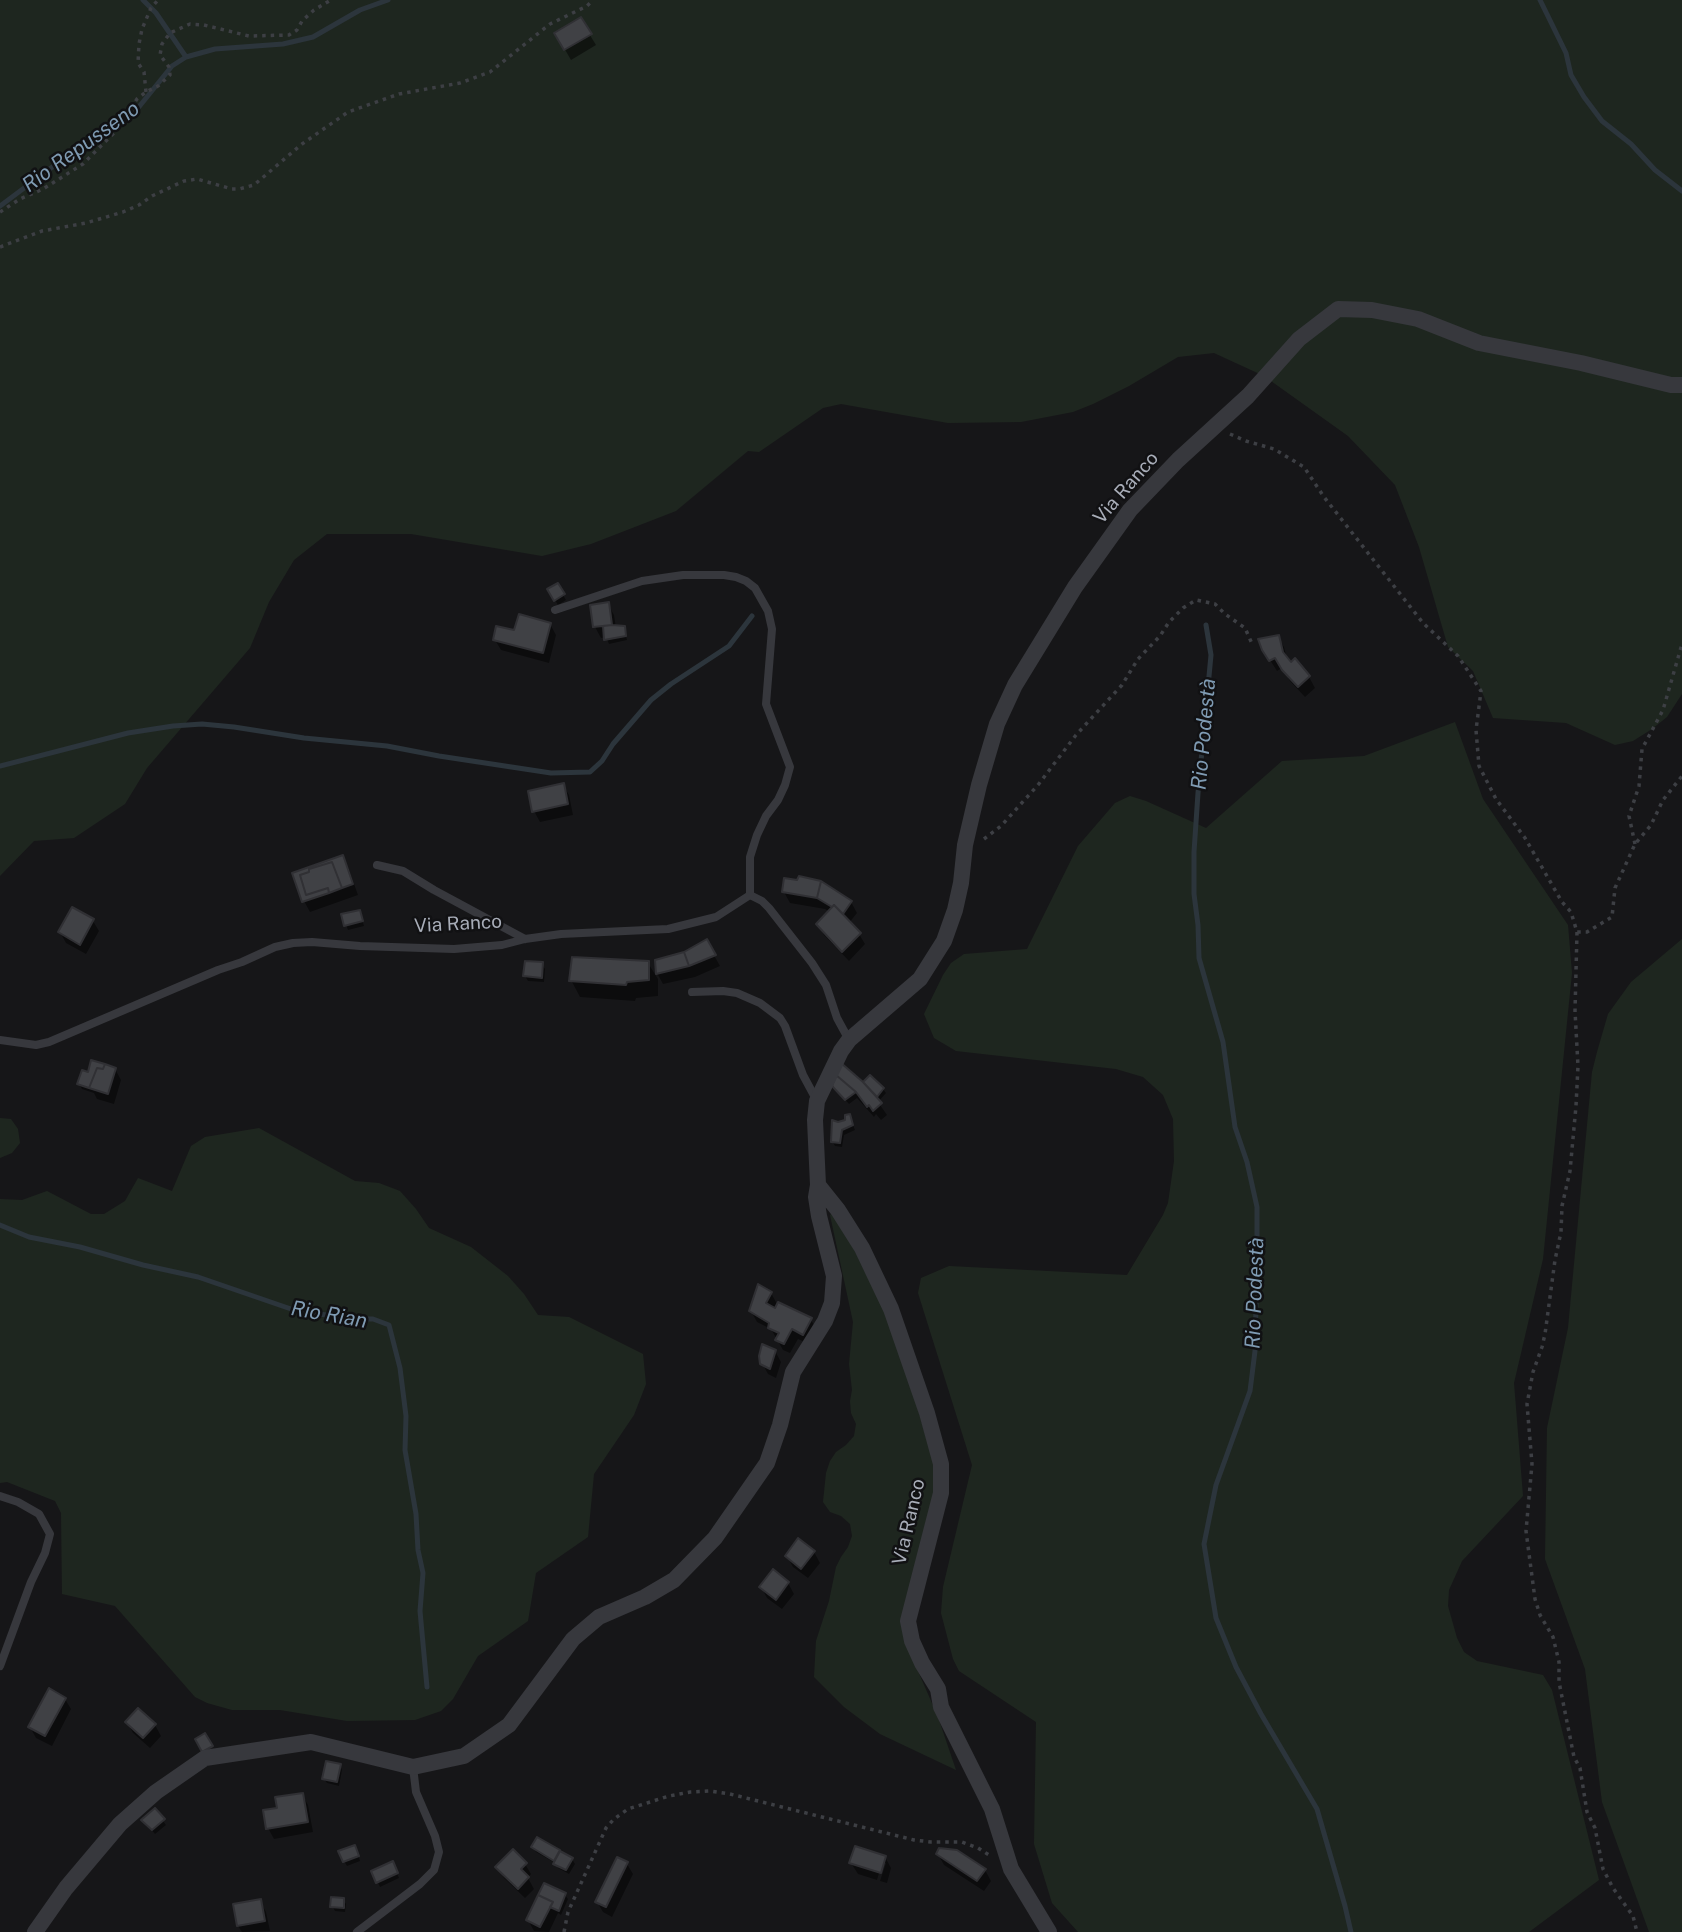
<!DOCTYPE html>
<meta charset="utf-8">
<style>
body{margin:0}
canvas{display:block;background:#161618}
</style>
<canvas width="1682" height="1932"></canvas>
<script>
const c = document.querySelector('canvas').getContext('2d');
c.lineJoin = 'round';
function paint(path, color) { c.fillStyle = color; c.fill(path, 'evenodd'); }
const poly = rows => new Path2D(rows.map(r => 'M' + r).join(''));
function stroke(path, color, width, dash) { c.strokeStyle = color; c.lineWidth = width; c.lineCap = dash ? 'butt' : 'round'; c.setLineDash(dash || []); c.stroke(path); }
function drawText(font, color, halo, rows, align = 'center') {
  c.font = font + ' "Public Sans",sans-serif'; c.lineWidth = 5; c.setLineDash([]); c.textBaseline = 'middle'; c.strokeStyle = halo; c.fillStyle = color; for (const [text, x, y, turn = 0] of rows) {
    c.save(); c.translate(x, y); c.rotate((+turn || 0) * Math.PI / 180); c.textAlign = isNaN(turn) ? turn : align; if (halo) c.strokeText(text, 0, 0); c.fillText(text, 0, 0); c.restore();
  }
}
paint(poly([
 [0,0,1682,0,1682,694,1667,717,1652,729,1633,741,1615,745,1566,723,1493,718,1473,671,1448,647,1419,547,1395,485,1348,436,1264,376,1214,353,1178,357,1129,386,1093,404,1073,412,1021,422,948,423,841,404,823,408,759,452,748,451,676,511,591,544,542,556,411,534,327,534,294,560,269,602,250,648,147,768,125,804,74,838,34,841,0,876],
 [1455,722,1483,799,1568,925,1572,973,1543,1259,1514,1383,1523,1496,1462,1561,1449,1590,1448,1606,1457,1638,1464,1652,1477,1661,1543,1675,1552,1690,1599,1880,1529,1932,1078,1932,1052,1903,1034,1844,1036,1722,959,1671,953,1659,941,1613,943,1587,972,1465,918,1293,921,1278,949,1266,1127,1275,1163,1215,1168,1203,1174,1161,1173,1119,1163,1095,1143,1077,1116,1069,956,1051,934,1038,924,1014,943,975,951,963,964,954,1027,949,1078,846,1115,803,1130,796,1146,801,1206,828,1282,761,1364,756],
 [1682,939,1682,1932,1649,1932,1602,1802,1585,1669,1545,1559,1547,1428,1568,1328,1592,1072,1597,1052,1608,1014,1631,982],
 [0,1118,11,1119,18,1129,20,1143,12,1153,0,1158],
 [259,1128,355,1181,379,1183,400,1191,416,1209,429,1228,471,1247,508,1276,524,1294,538,1315,569,1317,643,1354,646,1384,634,1415,594,1474,588,1537,536,1573,528,1621,478,1656,453,1699,441,1711,415,1720,347,1721,280,1710,232,1710,207,1703,195,1697,115,1606,62,1594,61,1513,55,1501,7,1482,0,1483,0,1199,22,1200,47,1191,91,1214,104,1214,125,1201,138,1178,172,1191,191,1146,205,1137],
 [833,1212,836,1213,894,1330,935,1467,935,1486,907,1646,938,1717,956,1770,880,1734,844,1707,814,1677,816,1641,829,1601,836,1567,841,1557,848,1547,852,1536,850,1524,841,1516,830,1512,823,1502,826,1473,830,1461,836,1452,846,1445,854,1436,856,1424,851,1413,850,1401,852,1390,849,1364,853,1322,830,1215]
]), '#1e261f');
paint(poly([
 [580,19,596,45,571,60,556,34],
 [557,585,566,600,558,605,549,590],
 [608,604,614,615,616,628,624,628,627,640,609,644,606,637,601,638,595,627,592,606],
 [550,624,556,635,549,663,501,650,495,640,515,632],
 [1278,637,1284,647,1287,659,1291,664,1295,661,1309,677,1315,688,1305,697,1290,681,1282,668,1277,671,1263,649],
 [563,785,569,795,573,815,540,822,534,811],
 [342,857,348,867,358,895,310,912,304,901,294,874],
 [784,892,851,902,857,913,849,923,859,934,865,944,849,961,824,935,818,925,830,912,825,909,790,903],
 [343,916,361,916,364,926,348,930],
 [93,921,99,931,86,954,66,943,60,932],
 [706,941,720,966,695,977,663,984,658,975,658,996,636,998,635,1001,580,997,571,980,648,963,658,979,657,962,685,954],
 [542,964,545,969,544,982,528,981,525,976],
 [115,1069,121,1080,114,1104,97,1099,94,1093,82,1089,79,1084],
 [865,1082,883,1089,886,1093,878,1102,887,1115,881,1120,876,1114,874,1117,857,1098,849,1104,833,1086,871,1092],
 [851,1120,855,1130,844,1135,842,1147,835,1146,832,1141,838,1124],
 [771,1293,777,1304,811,1320,817,1330,809,1344,798,1339,790,1353,783,1350,771,1329,757,1322,751,1311],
 [775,1351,781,1362,776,1378,768,1374,762,1363],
 [814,1552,820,1563,808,1578,793,1567,787,1556],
 [788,1583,794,1594,782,1609,767,1598,761,1587],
 [65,1699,71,1709,52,1746,36,1738,30,1727],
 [127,1722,155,1725,161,1736,150,1748,133,1733],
 [340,1766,342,1770,339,1786,327,1783,324,1779],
 [302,1794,308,1805,313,1832,274,1839,268,1828,279,1810],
 [155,1810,166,1825,155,1834,143,1820],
 [538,1839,572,1859,575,1864,569,1874,558,1868,555,1863,536,1852,533,1847],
 [357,1851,360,1861,347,1866,344,1861],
 [938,1854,985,1870,991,1881,984,1891,944,1865],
 [885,1857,891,1868,887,1883,880,1881,886,1863,882,1863,877,1880,858,1874,851,1863],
 [525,1864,531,1874,528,1878,534,1889,525,1898,504,1878,497,1867],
 [627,1864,633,1874,612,1917,603,1912,597,1902],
 [395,1868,399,1878,380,1887,373,1872],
 [565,1895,568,1899,561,1915,558,1913,549,1932,534,1931,528,1920],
 [343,1899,346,1904,345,1912,335,1911,332,1906],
 [260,1901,266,1912,270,1931,242,1932,238,1926]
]), '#0007');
stroke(poly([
 [143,0,156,13,186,57],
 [1540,0,1566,53,1571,75,1584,97,1602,121,1631,144,1655,170,1682,191],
 [0,206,67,156,111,126,134,113,172,66,186,57,215,49,283,44,313,37,360,10,388,0],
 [1206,625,1211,655,1198,793,1194,852,1194,894,1198,925,1199,958,1223,1042,1235,1127,1247,1162,1257,1207,1257,1257,1255,1351,1250,1391,1216,1485,1204,1544,1216,1618,1236,1667,1261,1714,1317,1809,1345,1906,1351,1932],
 [0,766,128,733,173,726,202,724,234,727,304,738,387,746,439,756,551,773,590,772,602,761,613,744,651,700,671,684,729,646,752,616],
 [0,1225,29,1237,80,1247,143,1265,198,1277,291,1309,349,1319,373,1319,389,1325,400,1368,406,1416,405,1450,416,1514,418,1550,423,1573,420,1611,427,1687]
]), '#2c353c', 5);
const building = poly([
 [581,17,592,34,564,50,554,33,581,17],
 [558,583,565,594,554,601,547,589,558,583],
 [609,602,612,625,593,627,590,605,609,602],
 [519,614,551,623,543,653,493,640,496,626,514,630,519,614],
 [612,625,625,626,626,636,604,640,603,626,612,625],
 [1279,635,1283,652,1291,662,1295,658,1310,676,1298,687,1282,670,1275,658,1269,661,1262,650,1258,639,1279,635],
 [564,783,568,804,532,812,528,791,564,783],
 [343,855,353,884,342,888,332,862,309,869,309,872,300,875,306,895,328,888,329,893,302,902,292,873,343,855],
 [332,862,342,888,329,893,328,888,306,895,300,875,309,872,309,869,332,862],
 [799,876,821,881,817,898,782,892,784,878,797,880,799,876],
 [821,881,852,901,843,914,834,905,832,907,817,898,821,881],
 [834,905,861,933,842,952,816,924,834,905],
 [72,907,94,919,80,945,58,932,72,907],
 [360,910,363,921,344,926,341,914,360,910],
 [707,939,716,955,689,966,684,952,707,939],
 [684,952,689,966,656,974,655,960,684,952],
 [572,957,649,961,649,980,627,982,626,985,569,981,572,957],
 [525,961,543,962,542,978,523,976,525,961],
 [91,1060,105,1064,103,1069,97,1068,89,1088,77,1084,82,1070,88,1072,91,1060],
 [841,1063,863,1082,882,1103,873,1111,869,1105,867,1107,856,1092,836,1075,841,1063],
 [105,1064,116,1068,108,1094,89,1088,97,1068,103,1069,105,1064],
 [836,1075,856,1092,845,1100,832,1086,836,1075],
 [870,1075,884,1088,877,1097,863,1082,870,1075],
 [850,1114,853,1125,842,1130,840,1143,831,1142,832,1120,838,1122,845,1120,845,1115,850,1114],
 [758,1284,772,1292,766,1303,775,1308,778,1302,812,1318,803,1335,792,1329,784,1344,775,1340,779,1333,768,1328,769,1323,749,1311,758,1284],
 [762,1344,776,1350,770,1369,760,1364,759,1356,762,1344],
 [798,1538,815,1551,801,1569,785,1556,798,1538],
 [773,1569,789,1582,776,1600,759,1587,773,1569],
 [49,1688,66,1698,45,1736,28,1727,49,1688],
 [138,1708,156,1724,143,1738,125,1722,138,1708],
 [205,1733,213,1746,202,1752,195,1739,205,1733],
 [326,1761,341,1764,337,1782,322,1779,326,1761],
 [303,1793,308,1822,266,1829,263,1810,277,1808,275,1797,303,1793],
 [155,1808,165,1819,152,1830,141,1820,155,1808],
 [537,1837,560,1850,554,1861,531,1847,537,1837],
 [355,1845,359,1856,343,1862,338,1851,355,1845],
 [855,1846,886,1856,881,1873,849,1863,855,1846],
 [939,1848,957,1850,986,1869,977,1881,936,1854,939,1848],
 [513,1849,527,1863,521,1869,529,1877,518,1889,495,1867,513,1849],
 [560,1851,573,1858,566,1870,553,1864,560,1851],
 [617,1857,628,1862,606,1907,595,1902,617,1857],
 [393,1861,398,1873,376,1883,371,1871,393,1861],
 [544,1883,566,1893,559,1911,550,1907,553,1902,538,1895,544,1883],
 [538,1895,553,1902,540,1927,526,1920,538,1895],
 [331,1897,344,1898,344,1908,330,1907,331,1897],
 [261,1899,265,1921,237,1926,233,1904,261,1899]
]);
paint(building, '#404145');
stroke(building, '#303034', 2);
stroke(poly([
 [146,92,144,72,138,63,139,44,142,29,151,8,158,0],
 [0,212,20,199,43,189,83,164,117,130,137,99,146,92,158,86,170,75,169,67,160,55,162,44,170,33,190,24,204,25,249,36,289,35,297,30,302,21,314,10,331,0],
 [0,247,42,231,86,223,123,212,139,205,152,196,184,181,197,179,232,189,239,189,254,185,302,144,348,112,399,94,460,83,490,72,550,24,587,6,593,0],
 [1230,434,1246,441,1274,449,1304,467,1324,497,1423,623,1458,656,1481,691,1476,730,1479,766,1496,799,1525,838,1562,902,1571,912,1577,932,1587,932,1612,917,1615,888,1635,844,1651,825,1663,800,1682,776],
 [984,839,1001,826,1038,785,1076,735,1122,685,1138,659,1160,636,1169,622,1183,608,1196,600,1215,604,1225,614,1245,628,1253,646],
 [1635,844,1629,816,1639,786,1642,749,1663,710,1682,644],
 [1577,932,1575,1011,1578,1066,1576,1106,1570,1171,1562,1206,1561,1232,1555,1260,1545,1334,1542,1347,1533,1372,1527,1404,1532,1464,1526,1531,1535,1599,1540,1615,1553,1637,1559,1662,1559,1682,1574,1757,1580,1768,1587,1812,1595,1828,1603,1869,1613,1888,1633,1916,1637,1932],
 [564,1932,568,1912,606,1828,614,1819,628,1809,669,1796,690,1792,710,1791,730,1794,914,1840,931,1842,962,1842,978,1848,989,1855]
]), '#3d3f44', 3.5, [3.5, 5]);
stroke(poly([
 [555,610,642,581,683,575,724,575,736,577,746,581,755,588,768,611,772,629,766,704,790,767,785,785,778,800,766,816,757,835,750,857,750,895],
 [377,865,403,871,434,890,525,939],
 [692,992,723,991,737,993,760,1003,780,1018,785,1026,803,1075,817,1101],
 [0,1040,36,1045,49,1042,218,970,242,962,275,947,293,943,312,942,360,946,454,949,502,945,525,939,561,934,668,929,716,917,750,895,762,901,769,908,812,963,826,985,837,1018,849,1040],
 [0,1496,18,1502,39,1514,50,1534,45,1553,31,1582,0,1666],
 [357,1932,420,1884,434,1870,439,1852,435,1836,416,1792,413,1767]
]), '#37383d', 8);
stroke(poly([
 [35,1932,66,1888,120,1824,156,1792,205,1758,311,1742,413,1767,464,1756,509,1725,573,1639,599,1617,645,1597,674,1580,715,1538,767,1463,780,1425,793,1372,825,1321,832,1303,834,1276,819,1216,816,1197,818,1185],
 [1049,1932,1011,1869,992,1809,941,1707,938,1689,922,1663,912,1641,908,1621,941,1493,941,1464,927,1413,891,1309,862,1248,838,1210,818,1185,815,1120,817,1101,841,1051,849,1040,920,979,944,941,955,910,961,883,965,845,979,785,997,724,1015,685,1075,587,1130,510,1178,460,1248,396,1299,339,1338,309,1372,310,1418,319,1479,343,1581,363,1671,385,1682,385]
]), '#37383d', 16);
drawText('19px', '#a8adb8', '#111113', [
 ["Via Ranco",1126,488,-49],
 ["Via Ranco",458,924,-3],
 ["Via Ranco",909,1522,-77]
]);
drawText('italic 21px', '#7f9bb3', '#111113', [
 ["Rio Repusseno",81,147,-36],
 ["Rio Podestà",1204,734,-85],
 ["Rio Podestà",1255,1293,-88],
 ["Rio Rian",329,1315,10]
]);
</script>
